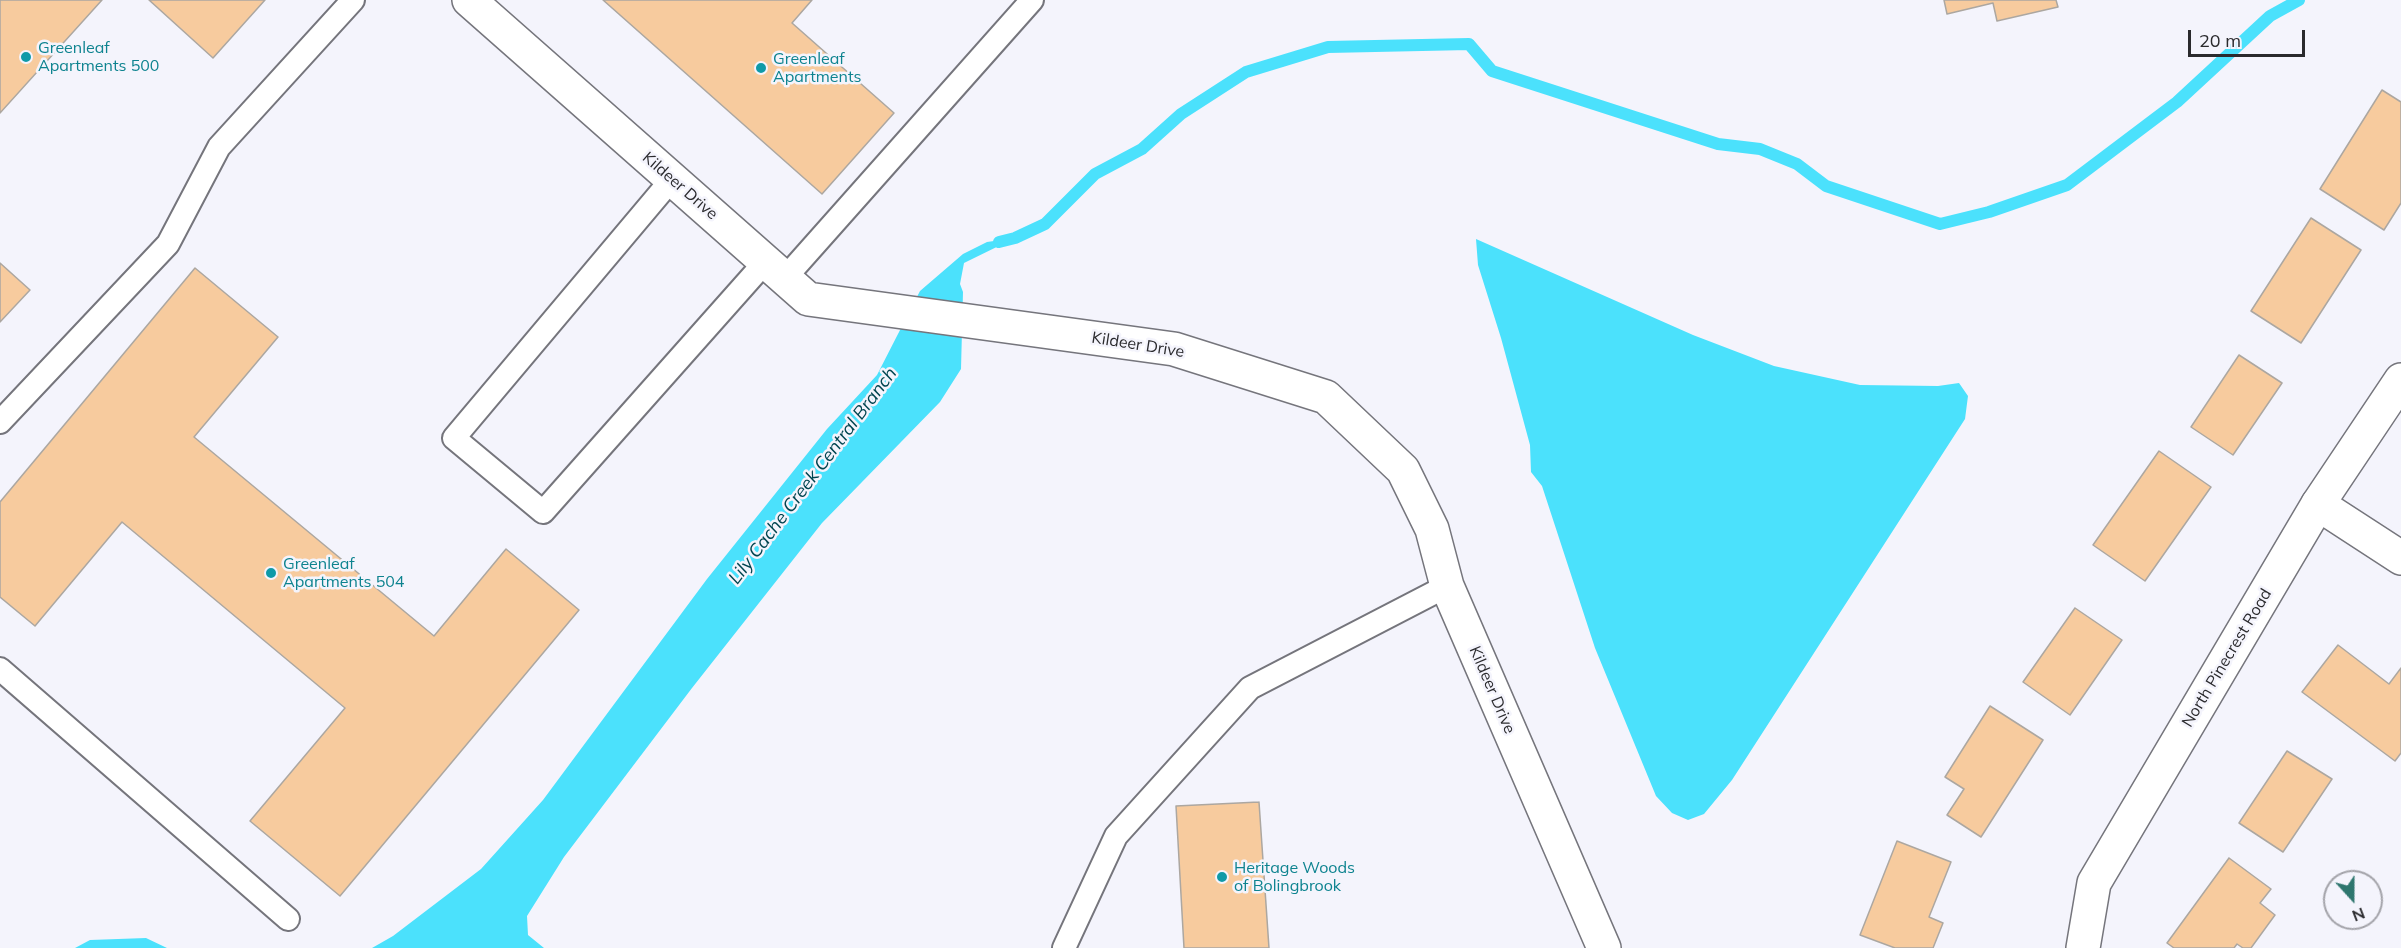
<!DOCTYPE html>
<style>
body{margin:0}
#map{position:relative;width:2401px;height:948px;overflow:hidden;background:#f4f4fc;font-family:Mulish,sans-serif}
canvas{display:block}
.north{position:absolute;left:2323px;top:870px;width:60px;height:60px;box-sizing:border-box;background:#f4f4fc;border:2px solid #a3a3a9;border-radius:50%;rotate:159deg;font-size:16px;font-weight:700;line-height:24px;text-align:center;color:#2a2a2d}
.north::after{content:'';display:block;margin:auto;width:21px;height:27px;background:#2e766e;clip-path:polygon(50% 0,100% 100%,50% 72%,0 100%)}
.scale{position:absolute;left:2188px;top:30px;width:117px;height:27px;box-sizing:border-box;border:3px solid #2a2a2d;border-top:0;padding-left:8px;font-size:18px;line-height:21px;white-space:nowrap;color:#2a2a2d;-webkit-text-stroke:4px #f4f4fc;paint-order:stroke}
</style>
<div id="map">
<canvas width="2401" height="948"></canvas>
<div class="north">N</div>
<div class="scale">20 m</div>
</div>
<script>
const c = document.querySelector('canvas').getContext('2d');
c.lineJoin = 'round';
function paint(path, color) { c.fillStyle = color; c.fill(path, 'evenodd'); }
const poly = rows => new Path2D(rows.map(r => 'M' + r).join(''));
function stroke(path, color, width, dash) { c.strokeStyle = color; c.lineWidth = width; c.lineCap = dash ? 'butt' : 'round'; c.setLineDash(dash || []); c.stroke(path); }
function drawText(font, color, halo, rows, align = 'center') {
  c.font = font + ' Mulish,sans-serif'; c.lineWidth = 5; c.setLineDash([]); c.textBaseline = 'middle'; c.strokeStyle = halo; c.fillStyle = color; for (const [text, x, y, turn = 0] of rows) {
    c.save(); c.translate(x, y); c.rotate((+turn || 0) * Math.PI / 180); c.textAlign = isNaN(turn) ? turn : align; if (halo) c.strokeText(text, 0, 0); c.fillText(text, 0, 0); c.restore();
  }
}
paint(poly([
 [1015,238,964,263,960,284,963,292,961,369,940,402,822,523,692,688,564,857,527,916,528,935,544,948,372,948,393,936,481,869,543,800,707,579,827,429,877,375,920,291,963,254,987,242],
 [1476,239,1693,335,1774,366,1860,385,1938,386,1959,383,1968,396,1965,419,1732,780,1704,814,1688,820,1672,813,1656,796,1595,648,1542,486,1531,472,1530,445,1501,338,1478,265],
 [146,938,167,948,75,948,90,940]
]), '#4be1fc');
stroke(poly([
 [999,242,1015,238,1045,224,1095,174,1142,149,1181,114,1246,72,1328,47,1469,44,1492,71,1718,144,1760,149,1797,164,1826,186,1940,224,1989,212,2067,185,2177,102,2270,16,2299,0]
]), '#4be1fc', 12);
const building = poly([
 [0,0,102,0,0,113,0,0],
 [149,0,265,0,213,58,149,0],
 [603,0,812,0,792,23,894,113,822,194,603,0],
 [1944,0,2056,0,2058,7,1997,21,1993,3,1947,14,1944,0],
 [2382,90,2401,102,2401,203,2384,230,2320,189,2382,90],
 [2311,218,2361,250,2301,343,2251,311,2311,218],
 [0,263,30,290,0,322,0,263],
 [195,268,278,337,194,437,434,636,506,549,579,610,340,896,250,821,345,708,122,522,35,626,0,597,0,502,195,268],
 [2239,355,2282,383,2233,455,2191,427,2239,355],
 [2159,451,2211,487,2145,581,2093,545,2159,451],
 [2075,608,2122,640,2070,715,2023,682,2075,608],
 [2338,645,2389,684,2401,668,2401,753,2395,761,2302,692,2338,645],
 [1990,706,2043,740,1981,837,1947,815,1964,789,1945,777,1990,706],
 [2287,751,2332,779,2283,852,2239,823,2287,751],
 [1259,802,1269,948,1184,948,1176,806,1259,802],
 [1897,841,1951,862,1929,917,1943,923,1933,948,1895,948,1860,935,1897,841],
 [2229,858,2271,889,2260,903,2275,915,2251,948,2243,948,2237,944,2234,948,2174,948,2167,943,2229,858]
]);
paint(building, '#f7cb9e');
stroke(building, '#aca7a1', 1.5);
const service = poly([
 [672,179,454,438,543,512,766,261],
 [785,278,1032,0],
 [0,422,168,244,219,147,353,0],
 [0,669,288,919],
 [1064,948,1116,836,1250,688,1447,586]
]);
const minor = poly([
 [469,0,808,299,1174,349,1326,397,1403,470,1432,529,1447,586,1604,948],
 [2318,504,2401,558]
]);
const tertiary = poly([
 [2083,948,2094,883,2318,504,2401,380]
]);
stroke(service, '#75757c', 26);
stroke(minor, '#75757c', 36);
stroke(tertiary, '#75757c', 36);
stroke(service, '#fff', 22);
stroke(minor, '#fff', 33);
stroke(tertiary, '#fff', 33);
for (const [x, y, r, color] of [
 [26,57,6,"#0f9aa8"],
 [761,68,6,"#0f9aa8"],
 [271,573,6,"#0f9aa8"],
 [1222,877,6,"#0f9aa8"]
]) { const dot = new Path2D(); dot.arc(x, y, r, 0, 2 * Math.PI); c.fillStyle = color; c.fill(dot); stroke(dot, '#f4f4fc', 2); }
drawText('16px', '#0d838f', '#f4f4fc', [
 ["Greenleaf",38,48],
 ["Apartments 500",38,66],
 ["Greenleaf",773,59],
 ["Apartments",773,77],
 ["Greenleaf",283,564],
 ["Apartments 504",283,582],
 ["Heritage Woods",1234,868],
 ["of Bolingbrook",1234,886]
], 'left');
drawText('16px', '#2a2a2d', '#f4f4fc', [
 ["Kildeer Drive",680,186,41],
 ["Kildeer Drive",1138,345,9],
 ["North Pinecrest Road",2227,658,-59],
 ["Kildeer Drive",1492,690,67]
]);
drawText('italic 18px', '#004550', '#f4f4fc', [
 ["Lily Cache Creek Central Branch",813,476,-53]
]);
</script>
